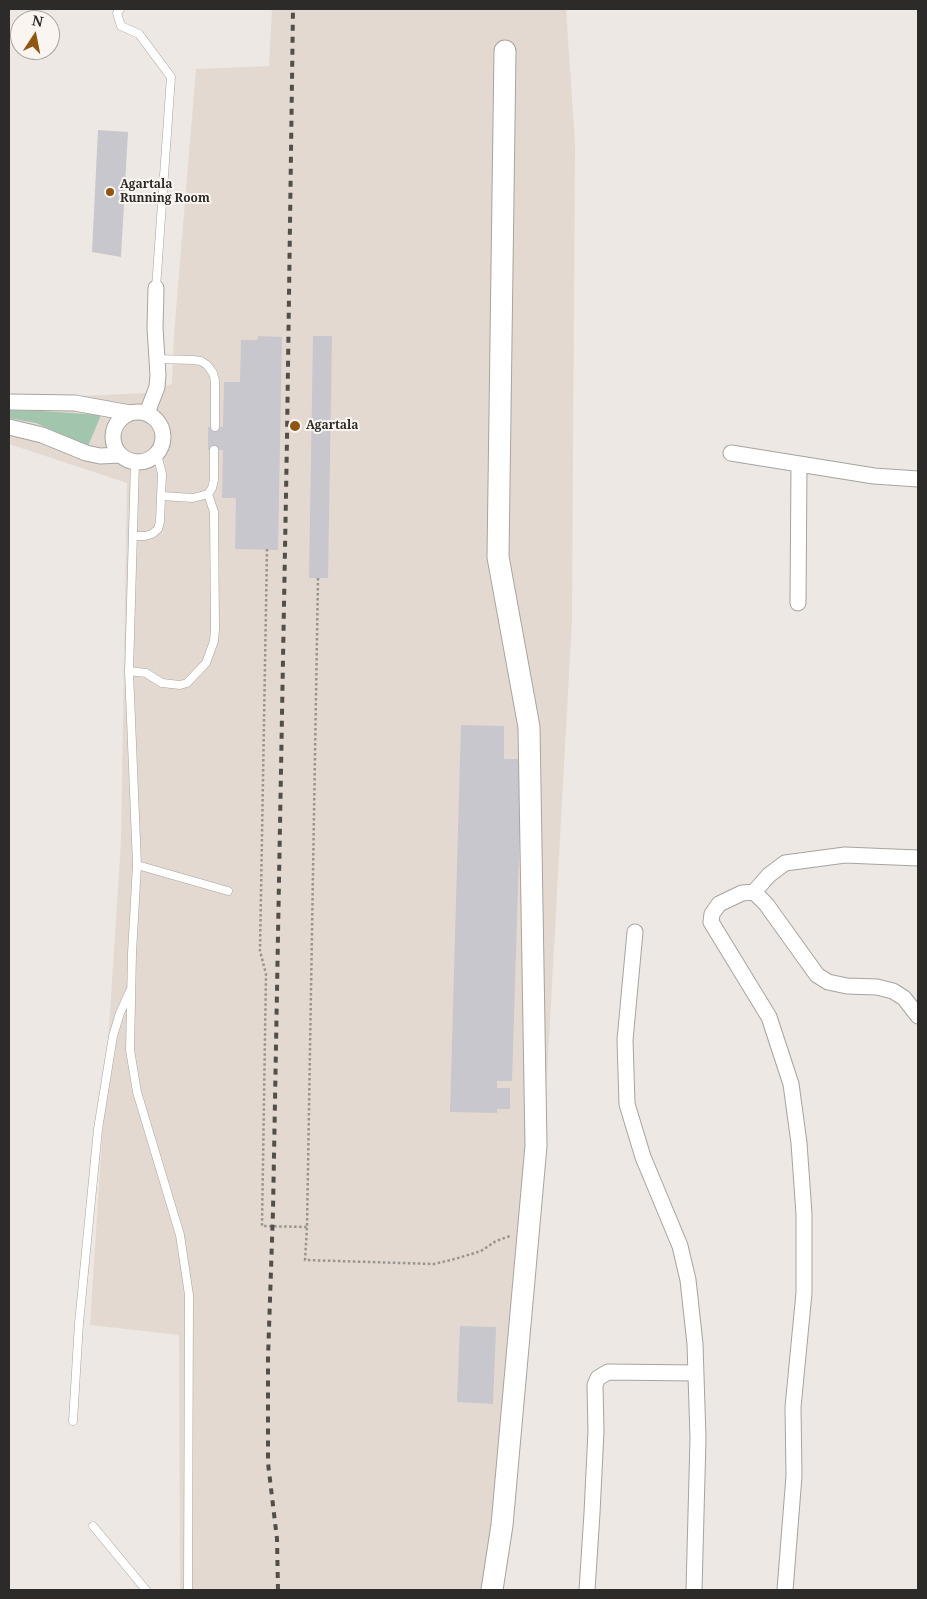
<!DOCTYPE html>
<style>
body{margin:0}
#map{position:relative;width:927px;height:1599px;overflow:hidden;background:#ede8e3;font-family:"Noto Serif",serif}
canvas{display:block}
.frame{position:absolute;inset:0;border:10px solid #2d2b29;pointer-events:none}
.north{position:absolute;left:10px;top:10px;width:50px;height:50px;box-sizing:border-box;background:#faf5f0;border:1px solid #a8a4a0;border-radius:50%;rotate:11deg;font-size:14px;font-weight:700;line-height:20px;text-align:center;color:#2d2b29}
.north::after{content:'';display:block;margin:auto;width:18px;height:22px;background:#8f5511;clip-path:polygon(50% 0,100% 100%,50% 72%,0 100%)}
</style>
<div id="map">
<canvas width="927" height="1599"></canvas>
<div class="frame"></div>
<div class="north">N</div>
</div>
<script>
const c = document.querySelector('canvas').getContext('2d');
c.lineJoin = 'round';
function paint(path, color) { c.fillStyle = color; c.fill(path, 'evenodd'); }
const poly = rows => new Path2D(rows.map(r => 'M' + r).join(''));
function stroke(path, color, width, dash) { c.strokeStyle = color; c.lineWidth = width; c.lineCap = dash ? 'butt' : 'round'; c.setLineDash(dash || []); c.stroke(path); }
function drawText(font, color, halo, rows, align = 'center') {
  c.font = font + ' "Noto Serif",serif'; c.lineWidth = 4; c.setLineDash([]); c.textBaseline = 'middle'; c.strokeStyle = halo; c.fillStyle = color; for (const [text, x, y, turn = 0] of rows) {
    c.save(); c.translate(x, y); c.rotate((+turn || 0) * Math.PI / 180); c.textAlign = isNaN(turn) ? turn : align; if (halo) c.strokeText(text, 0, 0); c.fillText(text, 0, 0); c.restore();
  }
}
paint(poly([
 [272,9,566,9,575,143,572,620,541,1185,509,1480,484,1584,481,1590,180,1590,179,1335,90,1325,121,841,127,483,9,444,9,399,147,393,172,384,174,335,196,69,269,66]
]), '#e4d9d0');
paint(poly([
 [9,410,41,411,101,415,88,446,36,423,9,418]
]), '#a2c5ad');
paint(poly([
 [98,130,128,132,121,257,92,252],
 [258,336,282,337,278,550,235,549,236,498,222,498,223,450,208,450,208,427,223,427,224,382,240,382,241,340,257,340],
 [313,336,332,336,328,578,309,578],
 [461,725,504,726,504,759,522,759,512,1081,497,1081,497,1088,510,1088,510,1109,497,1109,497,1113,450,1112],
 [460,1326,496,1327,493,1404,457,1402]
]), '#c8c7cd');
const lane = poly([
 [120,9,117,13,121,26,139,34,171,77,156,288],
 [157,359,193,360,201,361,207,365,213,373,215,381,215,427],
 [135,462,129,671,137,865,132,953,130,1050,137,1092,180,1235,189,1295,188,1590],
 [162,496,193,498,208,494,212,488,214,480,214,450],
 [133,536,145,536,152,534,158,529,160,522,162,474,157,454],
 [129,671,146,673,162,683,180,685,187,683,206,663,214,641,215,629,214,512,208,494],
 [137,865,228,891],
 [73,1421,79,1323,98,1129,113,1036,120,1013,130,991],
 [93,1526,146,1590]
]);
const street = poly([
 [9,402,75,403,130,413],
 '113 437a25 25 0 1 1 50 0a25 25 0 1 1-50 0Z',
 [147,413,157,387,158,375,155,328,156,288],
 [9,427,42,435,86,453,100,456,120,455],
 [731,453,874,476,918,479],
 [798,603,799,464],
 [754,892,769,875,785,863,845,855,918,858],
 [635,932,625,1040,627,1104,643,1157,680,1246,688,1280,695,1344,698,1438,694,1590],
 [587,1590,592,1513,596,1431,595,1385,598,1378,608,1372,696,1373],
 [785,1590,794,1476,793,1407,804,1293,804,1214,799,1143,791,1084,769,1017,711,922,712,914,719,904,742,893,754,892,766,904,817,975,828,982,847,986,877,987,893,991,904,998,918,1016]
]);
const secondary = poly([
 [492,1590,502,1525,536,1146,529,727,498,557,505,51]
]);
stroke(lane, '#a7a39f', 9);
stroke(street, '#a7a39f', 17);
stroke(secondary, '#a7a39f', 23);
stroke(poly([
 [267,549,260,951,266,974,262,1226,307,1227],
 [318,578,307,1227,305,1260,434,1264,455,1259,481,1251,496,1241,510,1236]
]), '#979490', 2.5, [2.5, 2.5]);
stroke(lane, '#fff', 8);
stroke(street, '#fff', 15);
stroke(secondary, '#fff', 21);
stroke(poly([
 [278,1590,277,1539,268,1463,268,1358,273,1211,287,439,293,9]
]), '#514f4c', 4, [6, 6]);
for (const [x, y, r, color] of [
 [110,192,5,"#8f5511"],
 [295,426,6,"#8f5511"]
]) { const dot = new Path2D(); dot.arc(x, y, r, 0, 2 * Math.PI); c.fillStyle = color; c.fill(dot); stroke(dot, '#faf5f0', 2); }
drawText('bold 12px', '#2d2b29', '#faf5f0', [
 ["Agartala",120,185],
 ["Running Room",120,199],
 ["Agartala",306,426]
], 'left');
</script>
